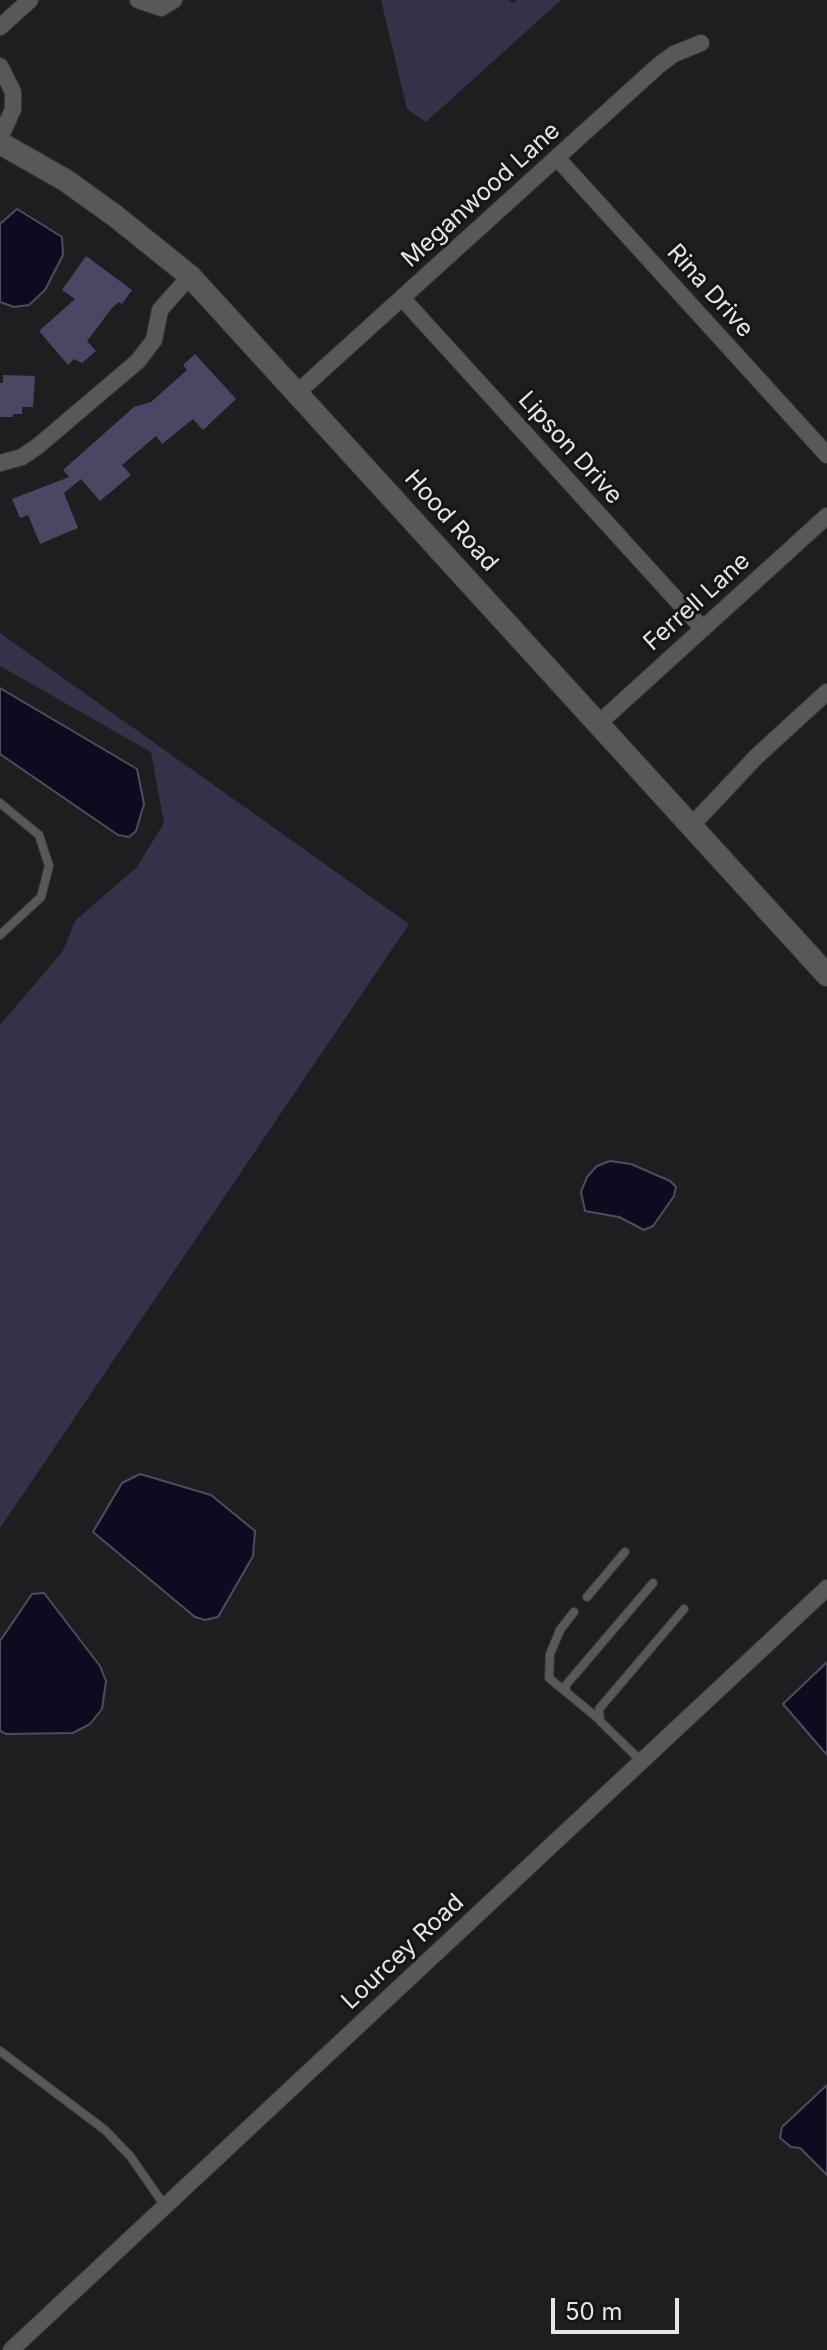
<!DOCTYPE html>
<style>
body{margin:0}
#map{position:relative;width:827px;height:2350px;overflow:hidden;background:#1e1e20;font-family:Inter,sans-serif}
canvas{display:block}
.scale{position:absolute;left:551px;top:2298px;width:128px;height:36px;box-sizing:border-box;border:4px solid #e5e5e6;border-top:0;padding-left:10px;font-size:24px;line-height:28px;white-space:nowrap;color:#e5e5e6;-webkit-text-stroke:6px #151517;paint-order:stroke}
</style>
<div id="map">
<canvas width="827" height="2350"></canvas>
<div class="scale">50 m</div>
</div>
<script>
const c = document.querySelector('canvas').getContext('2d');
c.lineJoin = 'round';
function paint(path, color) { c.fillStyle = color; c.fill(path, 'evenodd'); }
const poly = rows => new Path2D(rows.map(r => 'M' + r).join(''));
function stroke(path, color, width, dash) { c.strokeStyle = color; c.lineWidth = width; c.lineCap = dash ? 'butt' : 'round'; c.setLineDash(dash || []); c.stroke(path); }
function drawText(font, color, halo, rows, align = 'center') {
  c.font = font + ' Inter,sans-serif'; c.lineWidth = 6; c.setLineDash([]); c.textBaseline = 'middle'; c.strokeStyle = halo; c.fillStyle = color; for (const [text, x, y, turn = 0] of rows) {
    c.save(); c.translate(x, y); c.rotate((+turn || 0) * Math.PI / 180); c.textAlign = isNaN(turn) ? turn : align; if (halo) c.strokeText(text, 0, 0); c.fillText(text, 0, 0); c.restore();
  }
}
paint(poly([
 [381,0,508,0,513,3,517,0,561,0,426,122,407,109],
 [0,633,409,924,0,1528,0,1025,63,951,75,921,137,867,164,823,151,752,0,666]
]), '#363149');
const water = poly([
 [17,209,62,237,63,255,45,290,29,305,14,307,0,302,0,224,17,209],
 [0,688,137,769,144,804,136,831,129,837,118,835,0,754,0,688],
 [610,1161,631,1164,670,1181,676,1187,674,1196,653,1226,644,1230,619,1217,585,1211,581,1192,587,1177,597,1166,610,1161],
 [140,1474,211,1495,255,1531,253,1556,218,1617,205,1620,195,1617,93,1532,122,1483,140,1474],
 [44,1593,100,1666,106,1681,102,1709,90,1724,73,1733,6,1734,0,1731,0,1641,32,1594,44,1593],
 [827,1662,827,1755,783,1704,827,1662],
 [827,2085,827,2175,800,2148,791,2147,780,2138,782,2127,827,2085]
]);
paint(water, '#100a21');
stroke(water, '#504c5c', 2);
paint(poly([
 [86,256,132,290,122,304,119,302,112,308,87,341,96,351,82,363,74,359,68,365,39,331,75,299,62,290],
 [195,354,236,399,203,430,193,419,162,444,156,436,122,465,131,475,100,501,81,479,64,493,78,528,40,544,28,515,20,518,12,499,69,477,63,470,134,407,151,402,187,370,183,365],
 [3,375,35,376,33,407,22,407,22,414,13,414,13,417,0,417,0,383,3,383]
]), '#4b4663');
const lane = poly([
 [0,803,39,835,49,866,41,897,0,935],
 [587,1597,625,1552],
 [566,1692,549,1678,550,1654,560,1630,574,1612],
 [600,1720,566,1692,566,1685,653,1583],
 [641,1761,600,1721,599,1709,684,1609],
 [0,2051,105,2130,130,2156,165,2206]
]);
const street = poly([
 [138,0,161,8,174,0],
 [0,27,30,0],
 [0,66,13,92,13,109,0,138],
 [557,158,827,455],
 [402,298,703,629],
 [299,391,659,65,674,54,701,43],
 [0,463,22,457,38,446,138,361,154,340,160,310,190,276],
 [599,723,827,516],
 [692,825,757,756,827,692],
 [11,2350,827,1588]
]);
const secondary = poly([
 [0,143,65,180,114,215,190,276,827,975]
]);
stroke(lane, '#39393a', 10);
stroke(street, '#39393a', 18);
stroke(secondary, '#39393a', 24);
stroke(lane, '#58585b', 8);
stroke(street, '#58585b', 16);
stroke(secondary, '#58585b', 22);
drawText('24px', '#e5e5e6', '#151517', [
 ["Meganwood Lane",481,195,-42],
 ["Rina Drive",710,291,48],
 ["Lipson Drive",570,448,48],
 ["Hood Road",451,521,48],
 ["Ferrell Lane",697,602,-42],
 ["Lourcey Road",403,1952,-43]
]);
</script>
